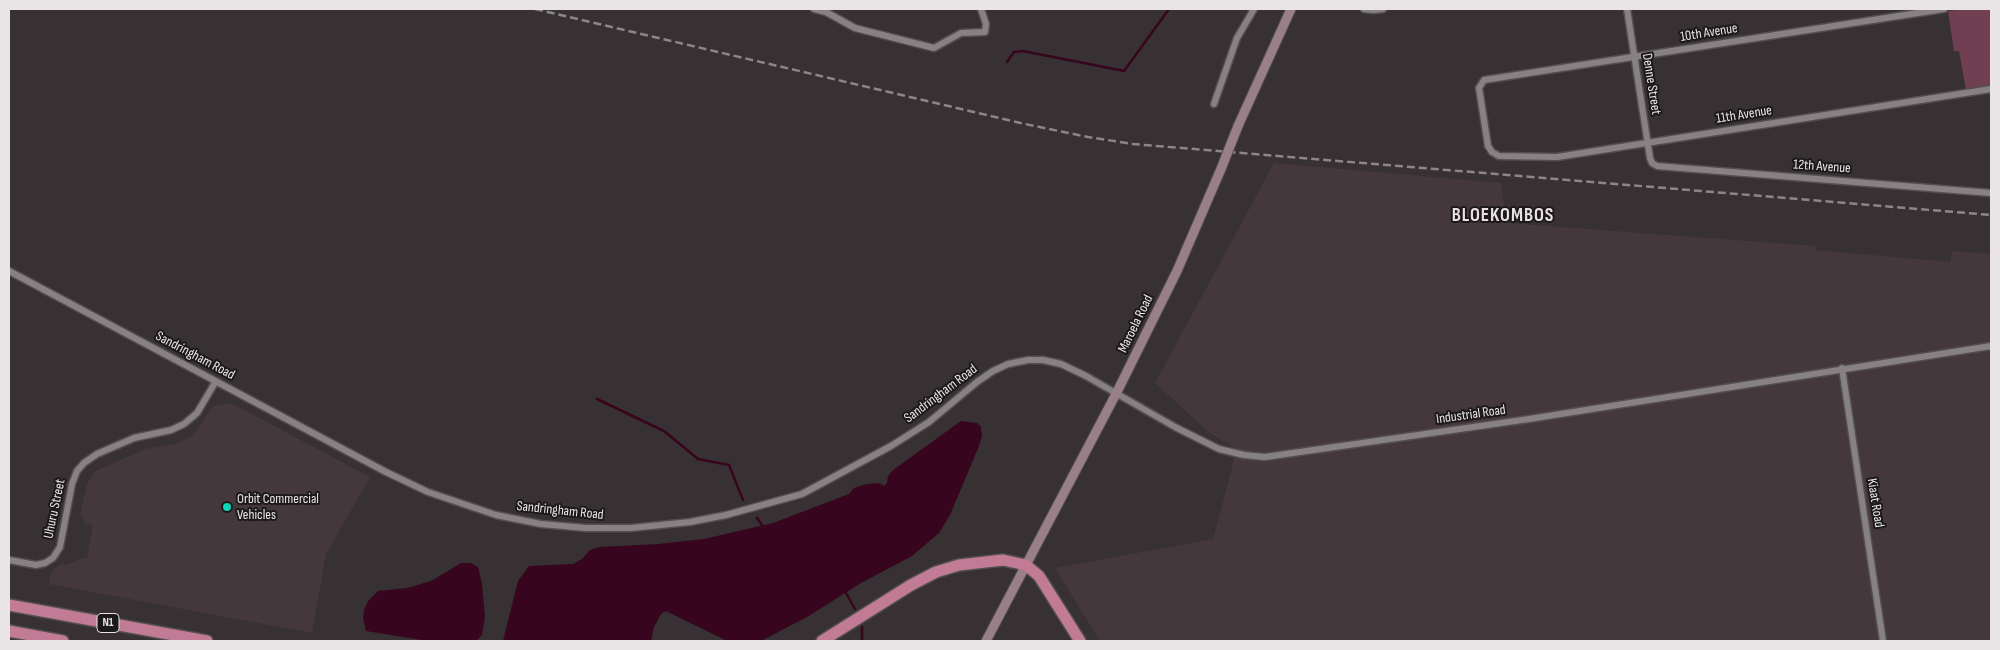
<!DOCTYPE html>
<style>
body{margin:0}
#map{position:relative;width:2000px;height:650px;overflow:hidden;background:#373133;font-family:"Sofia Sans Condensed",sans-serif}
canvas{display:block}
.frame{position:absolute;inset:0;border:10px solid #e9e5e6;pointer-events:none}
</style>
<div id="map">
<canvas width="2000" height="650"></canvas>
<div class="frame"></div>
</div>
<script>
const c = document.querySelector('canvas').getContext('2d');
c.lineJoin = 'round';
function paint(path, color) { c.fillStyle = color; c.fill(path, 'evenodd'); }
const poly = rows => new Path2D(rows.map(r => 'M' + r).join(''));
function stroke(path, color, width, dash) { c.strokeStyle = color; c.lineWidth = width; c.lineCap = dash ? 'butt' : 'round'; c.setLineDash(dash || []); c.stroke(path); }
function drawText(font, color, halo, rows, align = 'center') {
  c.font = font + ' "Sofia Sans Condensed",sans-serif'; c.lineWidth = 4; c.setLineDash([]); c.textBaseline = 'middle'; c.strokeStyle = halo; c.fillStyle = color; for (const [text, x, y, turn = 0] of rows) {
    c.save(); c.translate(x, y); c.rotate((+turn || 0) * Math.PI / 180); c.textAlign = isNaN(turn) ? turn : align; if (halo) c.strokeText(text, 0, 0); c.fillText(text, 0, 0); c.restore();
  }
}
paint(poly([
 [1274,163,1501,183,1507,223,1816,246,1816,250,1950,262,1952,251,1991,254,1991,641,1100,641,1055,568,1213,539,1233,464,1234,447,1211,434,1155,383],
 [231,403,370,477,326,554,312,633,49,584,52,570,62,564,67,565,82,558,87,558,93,525,86,524,80,515,87,484,96,471,145,449,175,444,190,437,198,429,210,410,214,406]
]), '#45383c');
paint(poly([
 [1965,9,1991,9,1991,86,1966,90,1959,51,1954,51,1948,11]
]), '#703f51');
paint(poly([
 [961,421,977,423,981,427,982,436,979,446,950,515,939,533,912,556,861,583,807,617,761,641,727,641,666,611,661,614,654,627,651,641,503,641,518,581,529,566,573,564,582,559,590,550,600,547,658,544,704,539,773,523,849,494,854,488,866,484,879,483,884,486,887,483,888,476,893,470],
 [461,563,471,563,478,567,482,584,485,617,482,635,476,641,428,641,366,631,363,618,364,610,368,601,378,591,407,588,421,584,433,580]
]), '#37051d');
stroke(poly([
 [1007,62,1014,52,1023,51,1124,71,1169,9],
 [597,399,664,431,698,459,729,465,743,500],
 [757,518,762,525],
 [846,593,855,609],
 [862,641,862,627]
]), '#37051d', 2.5);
const street = poly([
 [814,9,826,12,855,28,934,48,961,33,985,32,986,24,981,9],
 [1364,9,1373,10,1383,9],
 [1627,9,1650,158,1652,163,1657,166,1991,193],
 [1944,9,1484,80,1479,88,1488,146,1492,152,1499,156,1557,157,1991,89],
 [1214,104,1237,38,1254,9],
 [9,271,386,472,428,492,496,515,541,524,586,528,631,528,690,522,726,515,802,494,891,446,929,422,977,382,993,371,1008,364,1028,360,1043,360,1061,364,1086,376,1175,427,1219,449,1244,455,1265,457,1529,419,1991,346],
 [1842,368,1883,641],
 [9,560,36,565,45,563,53,558,60,547,72,484,77,471,84,463,97,454,134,438,171,430,184,424,197,413,216,381]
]);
const secondary = poly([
 [1238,126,1291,9],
 [986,641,1117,392,1177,271,1221,169]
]);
const highway = poly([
 [9,605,207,641],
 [9,631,63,641],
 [822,641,911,585,936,572,959,565,1003,560,1026,565,1039,576,1080,641]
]);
stroke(street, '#534e4f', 9);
stroke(secondary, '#534e4f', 11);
stroke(highway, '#534e4f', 14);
stroke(street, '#888183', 6);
stroke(secondary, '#997f88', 9);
stroke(highway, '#c17b94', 11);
stroke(poly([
 [535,9,1025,124,1088,137,1133,144,1991,215]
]), '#8b8688', 2.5, [8, 4]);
const secondaryBridge = poly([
 [1221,169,1238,126]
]);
stroke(secondaryBridge, '#534e4f', 11, []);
stroke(secondaryBridge, '#997f88', 9);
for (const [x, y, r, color] of [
 [227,507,5,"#0bd5b5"]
]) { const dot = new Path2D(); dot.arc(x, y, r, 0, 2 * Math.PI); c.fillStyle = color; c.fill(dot); stroke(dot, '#1c191a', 2); }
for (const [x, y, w] of [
 [108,623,22]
]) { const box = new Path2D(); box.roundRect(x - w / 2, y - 9.5, w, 19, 4); c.fillStyle = '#1c191a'; c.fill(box); stroke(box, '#e9e5e6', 1); }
drawText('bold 12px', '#e9e5e6', null, [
 ["N1",108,623]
]);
drawText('14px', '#e9e5e6', '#1c191a', [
 ["10th Avenue",1709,33,-9],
 ["Denne Street",1651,84,81],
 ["11th Avenue",1744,115,-9],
 ["12th Avenue",1822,167,4],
 ["Maroela Road",1136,324,-64],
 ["Sandringham Road",195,356,28],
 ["Sandringham Road",941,394,-37],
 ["Industrial Road",1471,415,-8],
 ["Kiaat Road",1875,503,81],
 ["Uhuru Street",55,509,-78],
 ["Sandringham Road",560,511,6]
]);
drawText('14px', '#e9e5e6', '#1c191a', [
 ["Orbit Commercial",237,499],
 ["Vehicles",237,515]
], 'left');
c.letterSpacing = '1px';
drawText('bold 19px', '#e8e0e2', '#1c191a', [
 ["BLOEKOMBOS",1503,216]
]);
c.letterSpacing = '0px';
</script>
